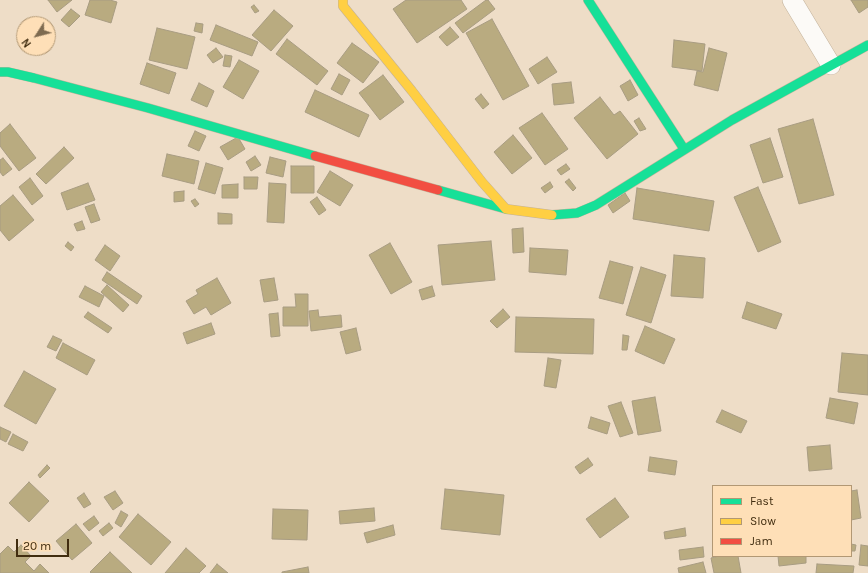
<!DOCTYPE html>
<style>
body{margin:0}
#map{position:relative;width:868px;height:573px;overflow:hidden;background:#eeddc7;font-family:Karla,sans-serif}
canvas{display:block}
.legend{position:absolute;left:712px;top:485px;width:140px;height:72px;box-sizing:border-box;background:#fedfb7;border:1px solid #b29874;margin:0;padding:5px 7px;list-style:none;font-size:12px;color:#412d10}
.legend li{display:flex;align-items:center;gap:8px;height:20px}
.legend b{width:20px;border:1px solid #b29874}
.north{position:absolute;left:16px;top:16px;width:40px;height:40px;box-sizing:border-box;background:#fedfb7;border:1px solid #b29874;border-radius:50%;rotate:234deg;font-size:11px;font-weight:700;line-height:16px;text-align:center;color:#412d10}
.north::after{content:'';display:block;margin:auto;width:14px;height:18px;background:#7e6b50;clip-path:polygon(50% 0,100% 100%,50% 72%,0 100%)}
.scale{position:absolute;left:16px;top:539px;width:53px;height:18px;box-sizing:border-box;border:2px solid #412d10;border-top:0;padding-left:5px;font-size:12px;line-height:14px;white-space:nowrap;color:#412d10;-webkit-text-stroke:3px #fedfb7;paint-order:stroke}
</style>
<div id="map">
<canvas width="868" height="573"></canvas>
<ul class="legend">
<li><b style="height:5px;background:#16e098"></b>Fast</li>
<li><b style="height:5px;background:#ffcf43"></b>Slow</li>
<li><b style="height:5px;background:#f24e42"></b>Jam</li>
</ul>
<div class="north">N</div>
<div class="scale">20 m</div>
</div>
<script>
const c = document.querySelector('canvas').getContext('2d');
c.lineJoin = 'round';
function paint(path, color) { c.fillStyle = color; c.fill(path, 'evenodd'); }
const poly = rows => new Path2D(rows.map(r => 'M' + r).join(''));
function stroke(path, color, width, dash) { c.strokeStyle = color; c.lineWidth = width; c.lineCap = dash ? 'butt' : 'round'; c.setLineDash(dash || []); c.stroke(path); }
const building = poly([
 [48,0,72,0,57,12,48,0],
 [90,0,110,0,117,2,111,23,85,15,90,0],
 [406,0,461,0,467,9,417,43,393,9,406,0],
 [486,0,488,0,495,9,463,33,455,23,486,0],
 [851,0,868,0,868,7,859,13,851,0],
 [254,5,259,11,255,13,251,7,254,5],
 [71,9,80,16,69,27,61,20,71,9],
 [274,10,293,26,271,51,252,35,274,10],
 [492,19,529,86,503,100,466,33,492,19],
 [196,23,203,24,202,33,194,31,196,23],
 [216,25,258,42,252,56,210,40,216,25],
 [450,27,459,37,447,46,439,37,450,27],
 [157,28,195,37,187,69,149,60,157,28],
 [287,39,328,71,317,85,276,54,287,39],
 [674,40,705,44,702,71,672,67,674,40],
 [352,43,379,62,363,83,337,63,352,43],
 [216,48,223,57,213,63,207,55,216,48],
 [709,48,727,53,718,91,694,85,697,71,703,72,709,48],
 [225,55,232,56,230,67,223,66,225,55],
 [547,57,557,72,538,84,529,69,547,57],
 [239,60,259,71,243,99,223,87,239,60],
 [147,63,176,73,169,94,140,84,147,63],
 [339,74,350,80,342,95,331,89,339,74],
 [383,75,404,102,380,120,359,93,383,75],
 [630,80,638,95,628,101,620,86,630,80],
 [571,82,574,103,554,105,552,84,571,82],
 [199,83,214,91,207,107,191,100,199,83],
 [315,90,369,115,359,137,305,112,315,90],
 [481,94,489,104,483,109,475,99,481,94],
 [600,97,614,115,620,111,638,134,607,159,574,118,600,97],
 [542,113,568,149,545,165,519,128,542,113],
 [639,118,646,129,640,131,634,121,639,118],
 [813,119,834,195,799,204,778,129,813,119],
 [10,124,36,158,19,171,0,146,0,133,10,124],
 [195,131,206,136,199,151,188,146,195,131],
 [513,135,532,158,512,174,494,152,513,135],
 [238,137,245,149,228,160,220,147,238,137],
 [770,138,783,177,763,183,750,145,770,138],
 [64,147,74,158,46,184,36,174,64,147],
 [167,154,199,161,194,184,162,176,167,154],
 [255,156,261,165,251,171,246,162,255,156],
 [270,157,286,161,283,177,266,173,270,157],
 [3,158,12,169,3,176,0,172,0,160,3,158],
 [206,163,223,168,215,194,198,189,206,163],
 [566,164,570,169,561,175,557,170,566,164],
 [291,166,314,166,314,193,291,193,291,166],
 [330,171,353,185,340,206,317,192,330,171],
 [244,177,258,177,257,189,244,189,244,177],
 [30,178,43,196,32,205,19,187,30,178],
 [569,179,576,188,573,191,565,182,569,179],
 [550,182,553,187,545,193,541,188,550,182],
 [88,183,95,200,67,210,61,193,88,183],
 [269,183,286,184,284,223,267,222,269,183],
 [238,184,238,198,222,198,222,185,238,184],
 [758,187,781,242,758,252,734,197,758,187],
 [637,188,714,201,709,231,633,219,637,188],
 [184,191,184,201,174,202,174,192,184,191],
 [625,193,630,201,613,213,608,205,625,193],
 [13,195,34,220,9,241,0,230,0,206,13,195],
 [317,197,326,210,319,215,310,202,317,197],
 [195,199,199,204,195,207,191,201,195,199],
 [94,204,100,220,91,223,85,207,94,204],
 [218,213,232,214,232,224,218,224,218,213],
 [82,221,85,229,77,231,74,224,82,221],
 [523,228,524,252,513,253,512,229,523,228],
 [491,241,495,280,442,285,438,245,491,241],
 [68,242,74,247,71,251,65,246,68,242],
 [390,243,412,282,391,294,369,255,390,243],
 [105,245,120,256,110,271,95,260,105,245],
 [530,248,568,250,566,275,529,272,530,248],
 [674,255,705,258,703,298,671,296,674,255],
 [610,261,633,267,623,304,599,298,610,261],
 [641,267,666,275,651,323,626,315,641,267],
 [107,272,142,296,137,304,102,280,107,272],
 [217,278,231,303,211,315,206,307,194,314,186,301,198,294,196,290,217,278],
 [274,278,278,300,264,302,260,280,274,278],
 [107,285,129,305,123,312,101,292,107,285],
 [85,286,104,296,99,307,79,297,85,286],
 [432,286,435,296,422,300,419,290,432,286],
 [295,294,308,294,308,326,283,326,283,307,296,307,295,294],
 [747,302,782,314,776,329,742,318,747,302],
 [503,309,510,317,497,328,490,321,503,309],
 [318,310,319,317,341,315,342,327,311,331,309,311,318,310],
 [88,312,112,328,108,333,84,317,88,312],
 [278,313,280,336,271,337,269,314,278,313],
 [516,317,594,319,593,354,515,352,516,317],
 [211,323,215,334,187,344,183,333,211,323],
 [645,326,675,339,664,364,635,351,645,326],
 [356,328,361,350,346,354,340,332,356,328],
 [623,335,629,336,627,350,622,350,623,335],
 [53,336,62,340,56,351,47,347,53,336],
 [63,343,95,360,87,375,56,358,63,343],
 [842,353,868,355,868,395,838,392,842,353],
 [548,358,561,360,556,388,544,386,548,358],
 [24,371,56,389,36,424,4,406,24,371],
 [655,397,661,431,638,435,632,401,655,397],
 [830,398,858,403,854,424,826,418,830,398],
 [621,402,633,433,620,437,608,406,621,402],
 [722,410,747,421,741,433,716,422,722,410],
 [591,417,610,423,607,434,588,428,591,417],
 [0,427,11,432,6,442,0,439,0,427],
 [13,434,28,442,23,451,8,444,13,434],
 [830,445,832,469,809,471,807,447,830,445],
 [650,457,677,461,675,475,648,471,650,457],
 [588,458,593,465,580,474,575,467,588,458],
 [47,465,50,468,40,478,38,475,47,465],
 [29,482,49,501,29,522,9,503,29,482],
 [445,489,504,495,500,535,441,529,445,489],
 [857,490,861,518,851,520,851,491,857,490],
 [115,491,123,503,113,510,104,497,115,491],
 [84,493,91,504,84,508,77,498,84,493],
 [615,498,629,517,600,538,586,519,615,498],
 [374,508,375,521,340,524,339,511,374,508],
 [273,509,308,510,307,540,272,539,273,509],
 [121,511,128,515,121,527,115,523,121,511],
 [138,514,171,542,151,565,119,537,138,514],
 [94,516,99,523,89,531,83,524,94,516],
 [109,523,113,528,103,536,99,531,109,523],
 [76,524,92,543,72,560,56,541,76,524],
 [393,525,395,535,367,543,364,533,393,525],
 [685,528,686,536,665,539,664,532,685,528],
 [851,544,856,545,855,551,851,551,851,544],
 [21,545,31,556,25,562,34,571,40,564,49,573,0,573,0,554,8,546,14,552,21,545],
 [861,545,868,546,868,566,859,565,861,545],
 [703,547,704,557,680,560,679,550,703,547],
 [186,548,206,566,199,573,165,573,186,548],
 [110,552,132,573,91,573,90,572,110,552],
 [719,556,738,556,741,573,714,573,711,558,719,556],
 [778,556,806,556,806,563,779,566,778,556],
 [703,562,706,573,679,573,678,568,703,562],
 [217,564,228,573,210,573,217,564],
 [817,564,854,566,853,573,816,573,817,564],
 [308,567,309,573,282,573,282,572,308,567]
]);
paint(building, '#b9ab80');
stroke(building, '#a89c82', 1);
const street = poly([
 [792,0,831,65]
]);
const fast = poly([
 [588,0,684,149],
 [0,72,8,72,34,78,148,108,315,156],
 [438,190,506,209],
 [552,215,577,213,596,205,732,120,868,45]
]);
const slow = poly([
 [343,0,343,6,412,91,482,182,506,209,552,215]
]);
const jam = poly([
 [315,156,438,190]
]);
stroke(street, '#c2b19a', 20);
stroke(fast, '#c2b19a', 10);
stroke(slow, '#c2b19a', 10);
stroke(jam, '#c2b19a', 10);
stroke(street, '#fcfaf7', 19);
stroke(fast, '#16e098', 9);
stroke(slow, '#ffcf43', 9);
stroke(jam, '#f24e42', 9);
</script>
